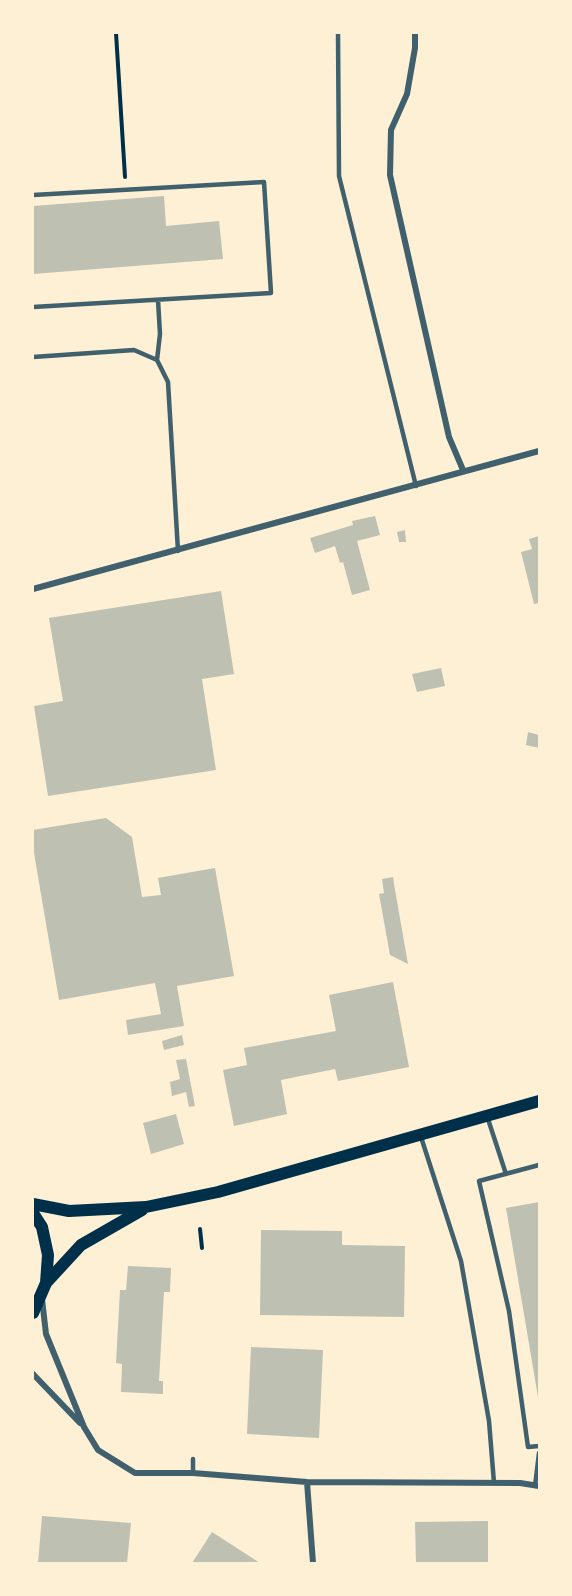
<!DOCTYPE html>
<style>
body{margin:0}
#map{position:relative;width:572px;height:1596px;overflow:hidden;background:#fdf0d5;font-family:Figtree,sans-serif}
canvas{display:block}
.frame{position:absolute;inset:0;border:34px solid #fdf0d5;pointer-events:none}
</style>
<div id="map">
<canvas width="572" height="1596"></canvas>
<div class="frame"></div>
</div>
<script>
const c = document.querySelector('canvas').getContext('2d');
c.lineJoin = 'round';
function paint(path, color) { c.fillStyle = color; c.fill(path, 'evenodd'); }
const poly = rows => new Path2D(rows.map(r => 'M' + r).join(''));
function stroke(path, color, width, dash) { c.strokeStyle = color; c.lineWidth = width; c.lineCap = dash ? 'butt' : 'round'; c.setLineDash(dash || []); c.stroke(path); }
paint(poly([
 [164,196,166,226,219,221,223,259,33,274,33,206],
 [375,516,380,535,357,541,370,590,352,595,343,562,340,563,335,546,315,553,310,538,353,525,352,521],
 [405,530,406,542,399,542,397,532],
 [539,536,539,603,534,604,521,552,532,549,529,539],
 [221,591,234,674,202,679,216,770,48,796,34,706,63,701,49,618],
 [441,668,445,686,417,692,412,674],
 [528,732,539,735,539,748,526,745],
 [106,818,132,837,142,897,161,895,158,878,215,868,234,976,177,986,184,1026,128,1035,126,1020,161,1014,155,983,59,1000,33,847,33,830],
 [393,877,395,890,408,964,390,955,379,894,384,893,382,879],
 [393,982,409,1067,338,1081,335,1069,281,1080,287,1114,234,1126,223,1070,247,1065,244,1048,336,1031,329,995],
 [182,1035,184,1045,164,1050,162,1041],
 [186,1059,195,1106,189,1107,186,1092,172,1096,170,1082,180,1079,176,1060],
 [176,1114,184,1144,151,1154,143,1123],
 [539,1202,539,1397,538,1397,506,1208],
 [261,1230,342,1231,342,1245,405,1246,404,1317,260,1315],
 [128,1266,171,1268,170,1292,164,1292,159,1381,163,1381,163,1394,121,1392,122,1364,116,1363,120,1290,126,1290],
 [251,1347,323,1350,319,1438,247,1434],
 [42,1516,131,1523,127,1563,38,1563],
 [488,1521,488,1563,416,1563,415,1522],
 [212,1532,260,1563,192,1563]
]), '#bec0b2');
stroke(poly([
 [116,33,125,177],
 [200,1229,202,1248]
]), '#003049', 4);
stroke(poly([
 [338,33,339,176,416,486],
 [33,195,264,182,271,293,33,307],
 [33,357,134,350,157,360,168,382,178,551],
 [157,360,160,334,158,300],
 [487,1116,506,1174],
 [421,1137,461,1261,489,1421,494,1483],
 [539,1165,479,1181,509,1311,528,1447,539,1446],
 [193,1473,193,1459],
 [535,1486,539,1453]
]), '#3f606c', 4.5);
stroke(poly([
 [415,33,415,48,407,94,391,130,390,175,449,437,463,470],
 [33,589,539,451],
 [42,1299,46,1334,84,1427,98,1450,135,1473,193,1473,307,1482,520,1483,539,1486],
 [33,1374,80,1423],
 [307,1482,313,1563]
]), '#3f606c', 6);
stroke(poly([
 [33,1204,69,1211,146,1207,218,1192,539,1101],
 [33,1213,42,1227,48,1255,46,1283,33,1313],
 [46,1283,81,1245,142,1210]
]), '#003049', 12);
</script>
